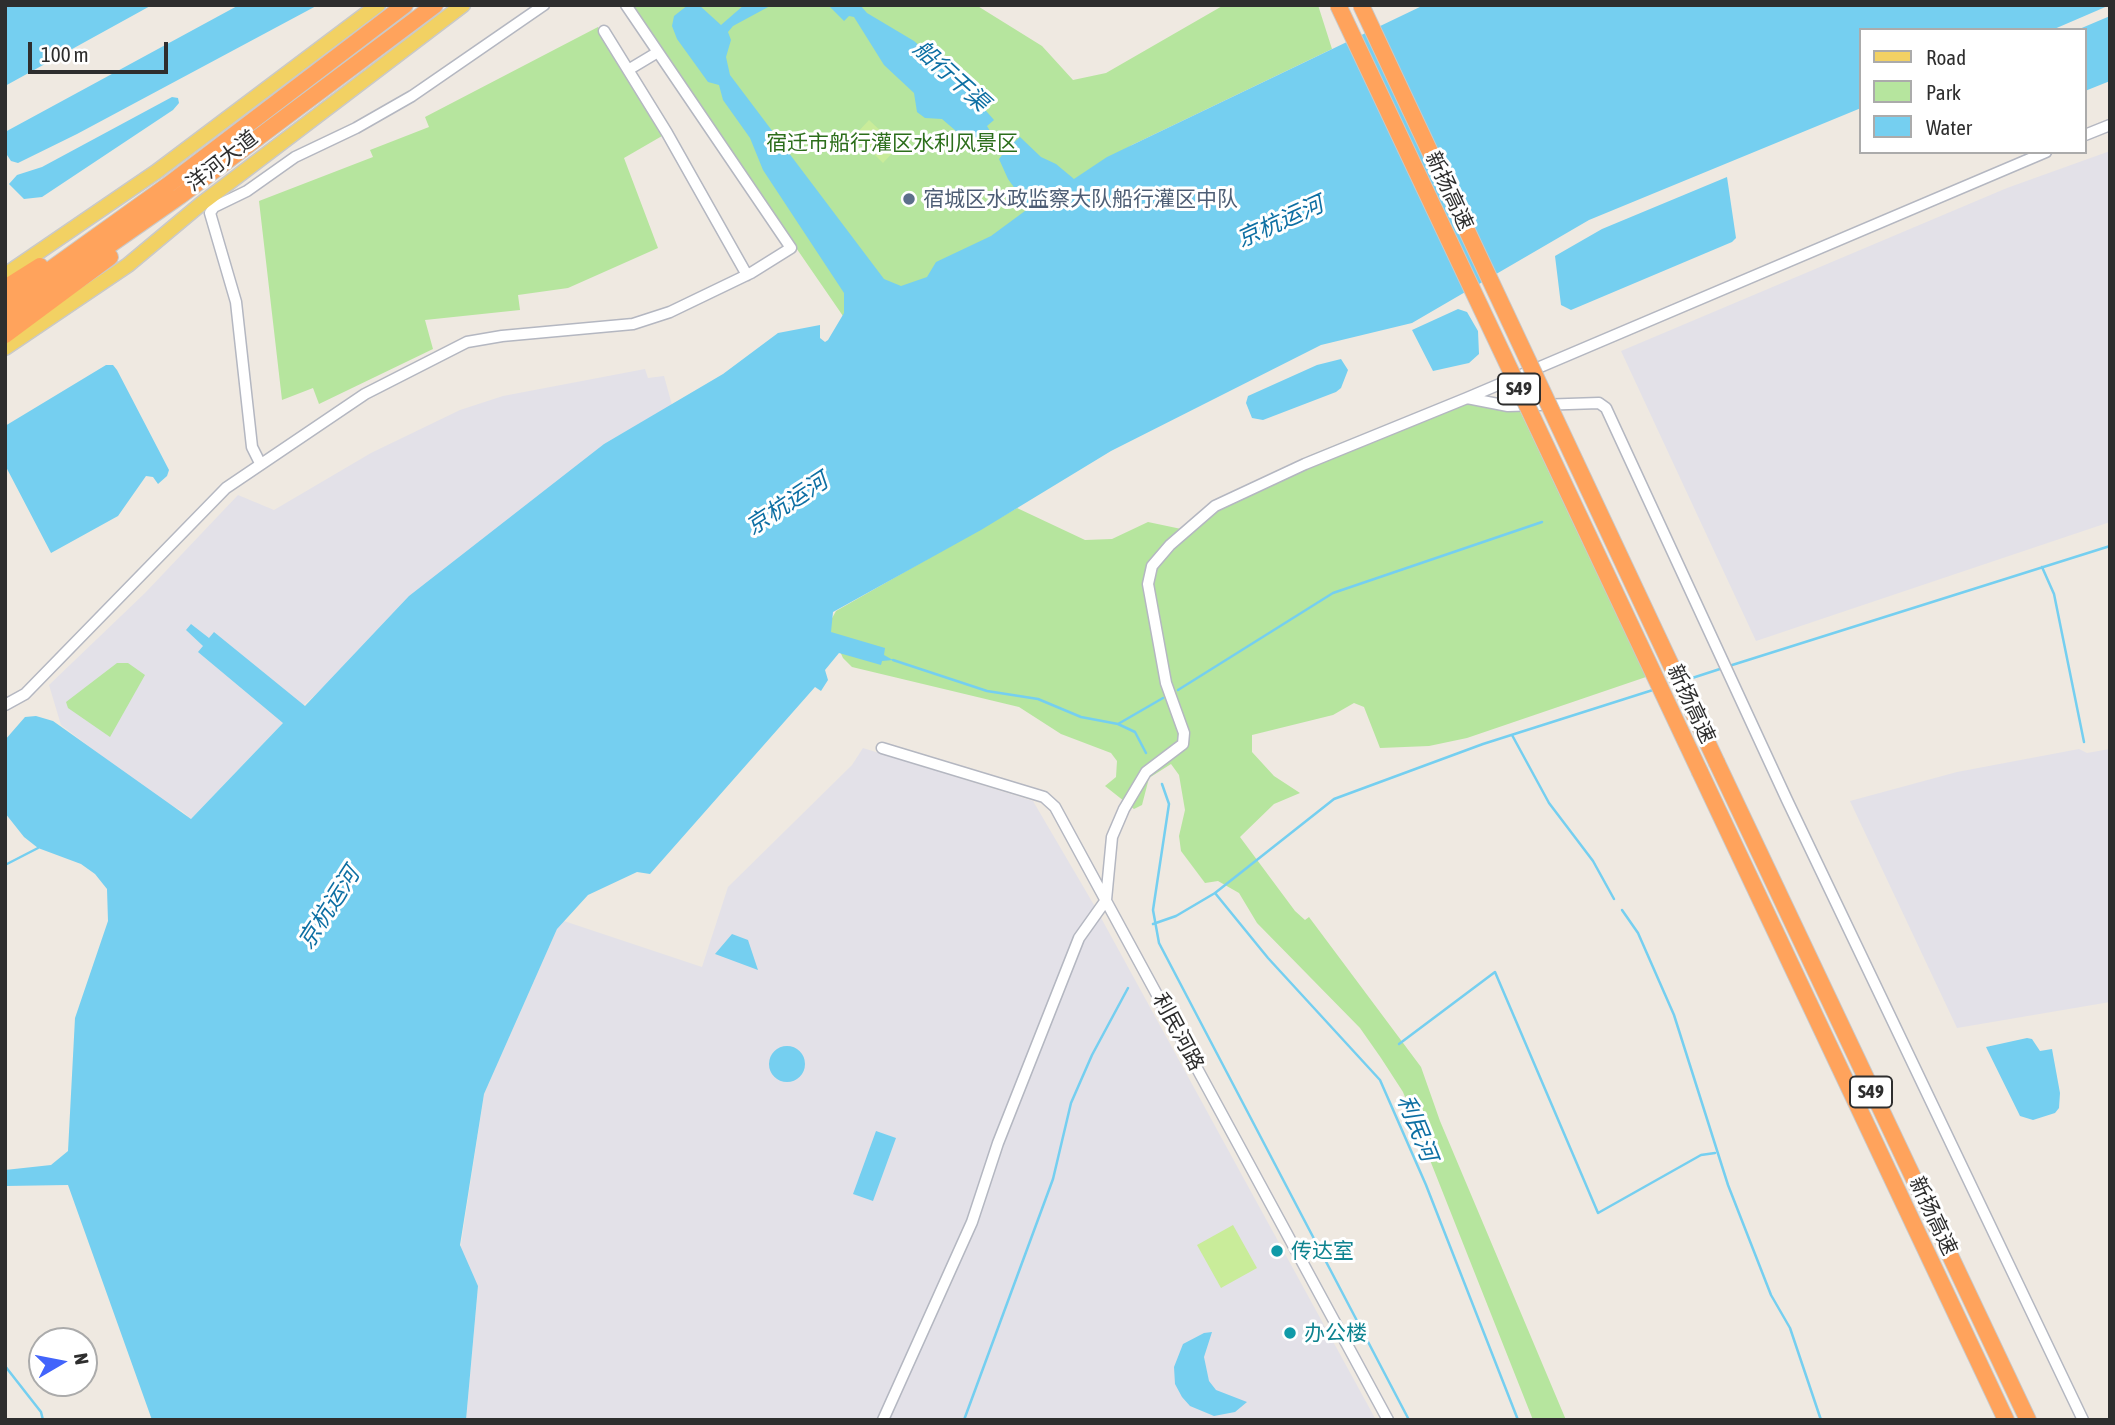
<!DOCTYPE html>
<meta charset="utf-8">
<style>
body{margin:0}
#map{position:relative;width:2115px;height:1425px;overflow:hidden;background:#efe9e1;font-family:"Asap Condensed",sans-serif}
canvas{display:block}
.frame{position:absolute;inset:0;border:7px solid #2e2e2e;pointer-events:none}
.legend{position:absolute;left:1859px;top:28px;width:228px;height:126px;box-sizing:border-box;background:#fff;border:2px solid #ababab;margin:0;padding:9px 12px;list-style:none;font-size:21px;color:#2e2e2e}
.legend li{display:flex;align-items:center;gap:14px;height:35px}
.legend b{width:35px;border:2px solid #ababab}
.north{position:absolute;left:28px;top:1327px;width:70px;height:70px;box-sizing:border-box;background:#fff;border:2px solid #ababab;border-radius:50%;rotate:80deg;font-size:19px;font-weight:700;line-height:28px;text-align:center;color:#2e2e2e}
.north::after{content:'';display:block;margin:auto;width:24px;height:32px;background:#4264fb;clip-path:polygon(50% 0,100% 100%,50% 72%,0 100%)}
.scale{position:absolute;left:28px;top:42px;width:140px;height:32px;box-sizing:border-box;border:4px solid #2e2e2e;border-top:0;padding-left:9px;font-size:21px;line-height:24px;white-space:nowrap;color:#2e2e2e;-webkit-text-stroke:5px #fff;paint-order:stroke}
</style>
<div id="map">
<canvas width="2115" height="1425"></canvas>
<div class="frame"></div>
<ul class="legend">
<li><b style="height:9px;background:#f2d163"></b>Road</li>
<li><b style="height:19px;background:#b6e59e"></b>Park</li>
<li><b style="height:19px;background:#75cff0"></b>Water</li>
</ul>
<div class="north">N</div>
<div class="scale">100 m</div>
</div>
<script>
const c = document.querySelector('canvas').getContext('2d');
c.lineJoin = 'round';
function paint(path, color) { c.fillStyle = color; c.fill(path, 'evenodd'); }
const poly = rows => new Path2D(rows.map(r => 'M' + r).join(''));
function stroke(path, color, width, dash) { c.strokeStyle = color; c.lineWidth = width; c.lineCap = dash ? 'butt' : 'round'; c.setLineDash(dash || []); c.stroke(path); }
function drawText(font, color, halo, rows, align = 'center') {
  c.font = font + ' "Asap Condensed","Noto Sans SC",sans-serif'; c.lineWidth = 6; c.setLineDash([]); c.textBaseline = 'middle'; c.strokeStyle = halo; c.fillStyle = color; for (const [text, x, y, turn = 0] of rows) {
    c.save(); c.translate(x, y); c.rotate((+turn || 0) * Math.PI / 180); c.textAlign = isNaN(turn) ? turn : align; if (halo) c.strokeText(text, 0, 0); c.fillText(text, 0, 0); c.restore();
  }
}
paint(poly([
 [2110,151,2110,522,1756,641,1621,351,2007,188],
 [645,369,648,378,664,376,672,405,604,444,283,723,191,819,182,811,154,796,61,725,49,685,145,593,238,495,274,510,371,453,460,410,503,396],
 [863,748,1033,801,1094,905,1376,1420,466,1420,478,1286,459,1257,484,1094,561,920,702,967,728,887,852,765],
 [2079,749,2087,753,2110,749,2110,1002,1957,1028,1850,801,1957,772]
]), '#e3e1e8');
paint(poly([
 [629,5,976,5,1042,46,1073,80,1106,73,1224,5,1318,5,1332,49,1132,145,854,332],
 [598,27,662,136,624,158,658,248,568,288,518,295,520,310,425,320,433,349,319,404,313,388,282,400,259,201,373,157,370,150,429,127,425,117],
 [1467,392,1513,402,1521,413,1646,677,1467,738,1429,746,1380,748,1364,707,1354,703,1333,715,1252,735,1252,752,1274,776,1300,793,1274,804,1240,837,1295,911,1305,920,1309,917,1421,1067,1440,1121,1566,1420,1533,1420,1403,1092,1381,1058,1360,1028,1257,923,1239,893,1218,881,1205,883,1181,851,1179,836,1185,810,1179,775,1171,764,1149,778,1142,805,1134,809,1105,786,1116,777,1117,761,1111,753,1061,734,1019,707,852,667,843,658,831,632,831,620,836,611,1017,508,1085,540,1112,539,1148,522,1186,530,1246,488,1311,455],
 [117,663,128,663,145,675,110,737,68,708,66,702]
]), '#b6e59e');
paint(poly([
 [869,120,898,147,883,163,855,135],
 [1233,1225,1257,1268,1221,1288,1197,1245]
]), '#c9ec9a');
paint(poly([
 [5,5,152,5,5,86],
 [239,5,318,5,77,134,18,163,11,161,5,152,5,132],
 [688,5,699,5,721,25,744,5,806,5,770,6,733,26,728,32,731,40,726,57,730,75,884,279,901,286,927,277,936,262,991,236,1029,208,1008,179,999,159,1002,155,983,137,976,138,970,143,942,119,925,118,917,112,914,93,884,65,854,17,849,16,844,21,828,5,860,5,867,13,914,41,944,67,957,68,966,77,974,97,994,120,987,126,990,131,1010,146,1020,137,1041,157,1056,164,1074,179,1107,157,1424,5,2110,5,2052,30,1861,30,1861,108,1589,220,1412,323,1321,345,1111,451,981,530,833,612,831,632,885,648,884,655,893,660,882,661,881,665,839,653,825,670,828,680,821,691,815,687,650,874,637,872,588,895,557,929,484,1094,460,1245,478,1286,466,1420,152,1420,68,1185,5,1186,5,1170,51,1165,68,1151,75,1018,108,921,107,889,95,874,81,864,38,848,24,837,5,813,5,740,25,717,36,716,53,721,191,819,283,723,198,652,203,646,186,630,191,624,209,638,214,632,305,706,409,596,604,444,723,374,778,333,820,325,820,338,825,342,828,340,844,313,844,293,763,170,750,138,723,100,719,85,708,82,677,39,672,26,674,16],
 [2110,16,2110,81,2085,91,2085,30,2077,30],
 [172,97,178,98,179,103,173,110,42,197,24,199,9,184,17,175,42,167],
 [1727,177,1736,238,1732,242,1571,310,1561,305,1555,256,1602,229],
 [1458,309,1467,312,1478,331,1479,354,1469,363,1433,371,1412,330],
 [1341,359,1348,370,1341,388,1336,392,1263,420,1252,418,1246,403,1248,396,1317,365],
 [106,365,113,365,117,370,169,470,167,476,158,484,153,477,146,476,118,516,51,553,5,465,5,426],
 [732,934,748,940,758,970,715,954],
 [2027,1038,2032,1039,2040,1051,2052,1049,2060,1093,2059,1108,2055,1113,2033,1120,2020,1116,1986,1047],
 '769 1064a18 18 0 1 1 36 0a18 18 0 1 1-36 0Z',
 [876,1131,896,1138,873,1201,853,1194],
 [1212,1332,1204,1357,1209,1381,1216,1390,1247,1402,1235,1412,1214,1416,1190,1406,1182,1397,1175,1384,1174,1367,1183,1344,1204,1333]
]), '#75cff0');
stroke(poly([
 [2042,567,2054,594,2084,742],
 [893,660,987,691,1038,699,1081,717,1118,724,1135,732,1146,753],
 [1729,666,2110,546],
 [1686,680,1723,668],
 [1178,690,1333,593,1542,522],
 [1118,724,1163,698],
 [1512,735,1549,803,1593,861,1614,899],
 [1162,784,1169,804,1153,910,1159,943,1409,1420],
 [5,865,38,848],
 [1215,893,1268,958,1380,1080,1426,1185,1518,1420],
 [1622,910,1638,933,1674,1015,1728,1185,1771,1295,1790,1328,1821,1420],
 [1153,924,1176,916,1215,893,1334,799,1483,744,1656,689],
 [1399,1044,1495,972,1598,1213,1701,1155,1715,1153],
 [5,1366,41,1412,43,1420],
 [964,1420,1053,1179,1071,1103,1092,1055,1128,988]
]), '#75cff0', 2.5);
const minor = poly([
 [604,31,667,133,747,275],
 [628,70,658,52],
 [2085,135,2110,125],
 [1467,398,1508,406,1599,403,1606,408,1787,800,2083,1420],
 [260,463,252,447,236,302,210,213,214,207,247,191,295,157,356,128,412,96,544,5],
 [5,705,25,694,226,488,365,394,467,342,502,336,633,324,670,312,751,273,791,248,626,5],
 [882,748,1044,797,1055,807,1388,1420],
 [883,1420,972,1222,998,1143,1079,938,1106,900,1112,837,1124,809,1146,772,1183,744,1184,733,1166,683,1148,584,1152,566,1170,545,1215,506,1305,464,1467,398,2046,152]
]);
const major = poly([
 [5,275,156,172,378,5],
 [5,348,128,265,201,204,463,5]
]);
const highway = poly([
 [5,288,40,266],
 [5,302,168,185,405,5],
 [5,318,180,196,435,5],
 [5,335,110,257],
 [1717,763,2028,1420],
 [1700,772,2006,1420]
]);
stroke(minor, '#b4b7c1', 13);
stroke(major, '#c9c9c9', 17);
stroke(highway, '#c9c9c9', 18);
stroke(minor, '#fff', 10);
stroke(major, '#f2d163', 14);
stroke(highway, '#ffa35c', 16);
const highwayBridge = poly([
 [1338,5,1700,772],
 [1361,5,1717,763]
]);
stroke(highwayBridge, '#c9c9c9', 18, []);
stroke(highwayBridge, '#ffa35c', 16);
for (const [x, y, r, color] of [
 [909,199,7,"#5c6f8a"],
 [1277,1251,7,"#0f9aa8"],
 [1290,1333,7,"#0f9aa8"]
]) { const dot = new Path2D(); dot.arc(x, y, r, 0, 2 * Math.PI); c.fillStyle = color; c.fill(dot); stroke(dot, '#fff', 2.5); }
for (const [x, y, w] of [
 [1519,389,42],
 [1871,1092,42]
]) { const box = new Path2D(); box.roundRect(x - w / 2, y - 15.5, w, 31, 5); c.fillStyle = '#fff'; c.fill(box); stroke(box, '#2e2e2e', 2); }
drawText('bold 19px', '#2e2e2e', null, [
 ["S49",1519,389],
 ["S49",1871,1092]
]);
drawText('21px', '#2c6e1b', '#fff', [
 ["宿迁市船行灌区水利风景区",892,143]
]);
drawText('21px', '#2e2e2e', '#fff', [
 ["洋河大道",222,161,-38],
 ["新扬高速",1449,191,65],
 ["新扬高速",1691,704,65],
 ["利民河路",1178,1032,62],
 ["新扬高速",1933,1216,65]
]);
drawText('21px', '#4e5e75', '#fff', [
 ["宿城区水政监察大队船行灌区中队",923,199]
], 'left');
drawText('21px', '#0d838f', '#fff', [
 ["传达室",1291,1251],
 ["办公楼",1304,1333]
], 'left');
drawText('italic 23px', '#0d6fa3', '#fff', [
 ["船行干渠",951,76,42],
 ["京杭运河",1280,222,-24],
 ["京杭运河",787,504,-33],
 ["京杭运河",329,908,-57],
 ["利民河",1417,1128,68]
]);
</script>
